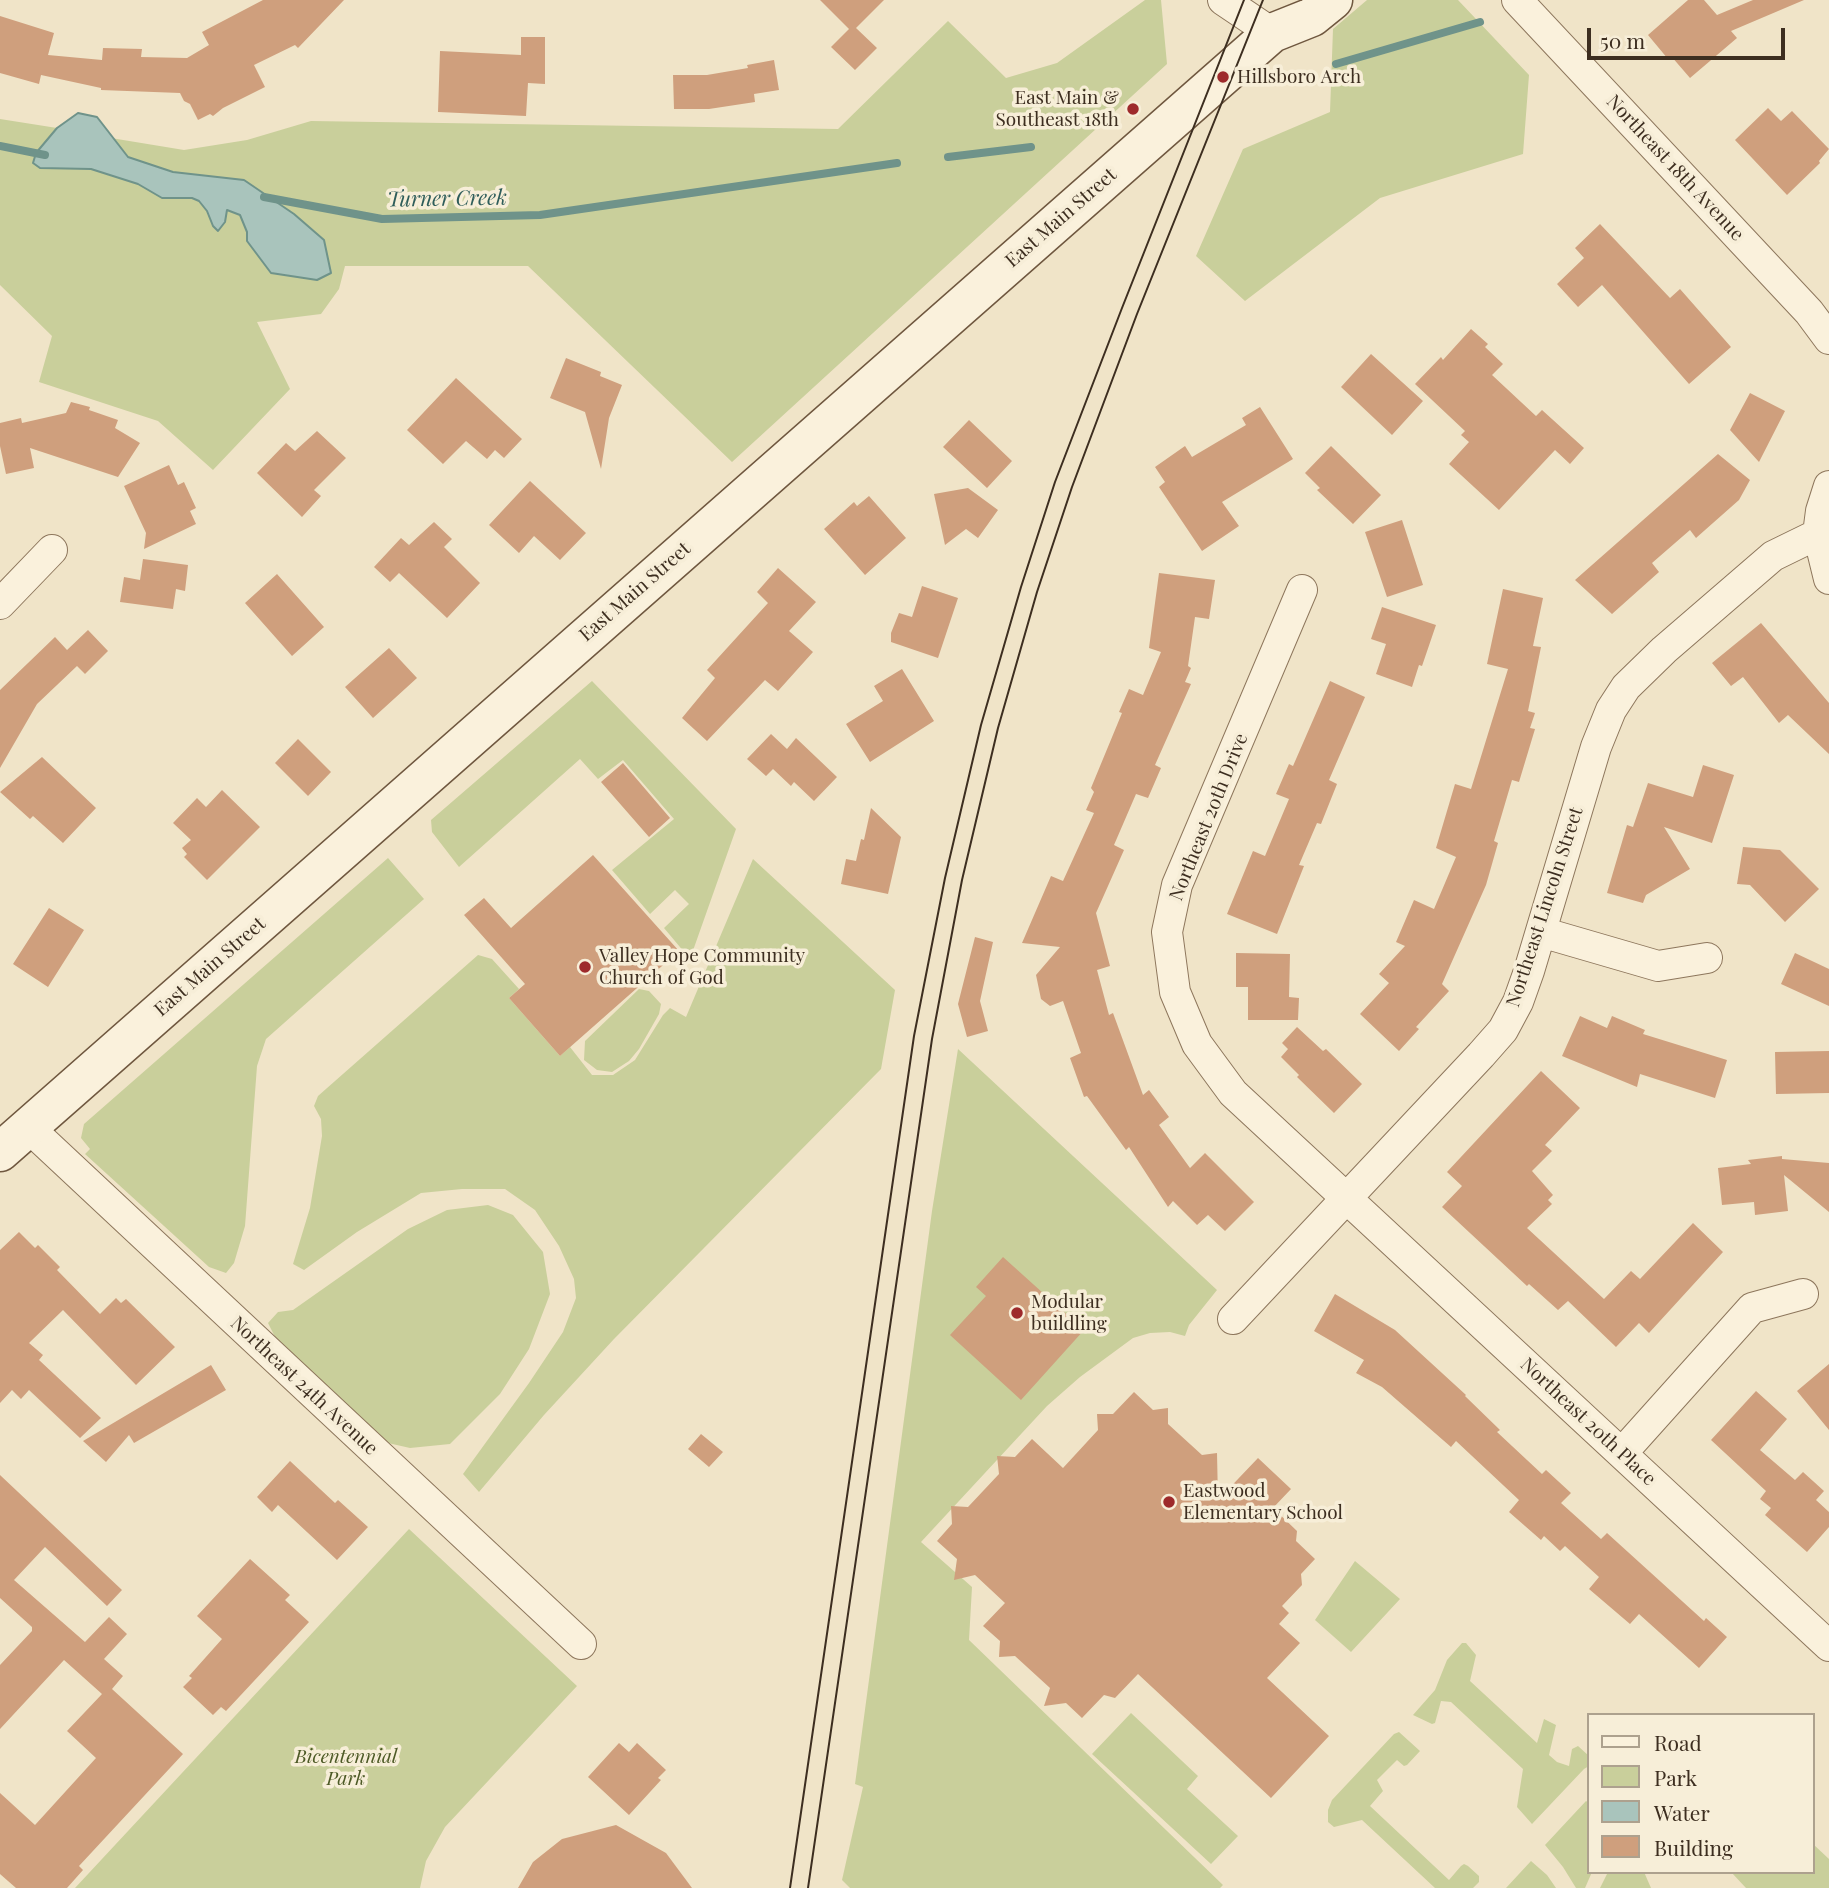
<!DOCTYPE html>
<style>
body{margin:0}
#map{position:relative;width:1829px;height:1888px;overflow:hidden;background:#f0e4c8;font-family:"Playfair Display",serif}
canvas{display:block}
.legend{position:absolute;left:1587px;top:1713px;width:228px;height:161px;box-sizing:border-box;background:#f7eed8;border:2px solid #ada18e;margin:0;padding:9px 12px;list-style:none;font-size:21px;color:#3d2e20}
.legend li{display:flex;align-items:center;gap:14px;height:35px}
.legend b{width:35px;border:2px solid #ada18e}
.scale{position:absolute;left:1587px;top:28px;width:198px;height:32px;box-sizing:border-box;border:4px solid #3d2e20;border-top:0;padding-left:9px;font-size:21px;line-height:24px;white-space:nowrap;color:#3d2e20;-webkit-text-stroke:5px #f7eed8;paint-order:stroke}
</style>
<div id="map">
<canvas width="1829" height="1888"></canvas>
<ul class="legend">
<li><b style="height:9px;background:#faf1dc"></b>Road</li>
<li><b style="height:19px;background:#c9cf9b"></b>Park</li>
<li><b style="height:19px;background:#a9c4bc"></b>Water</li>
<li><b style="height:19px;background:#cf9f7d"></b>Building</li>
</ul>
<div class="scale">50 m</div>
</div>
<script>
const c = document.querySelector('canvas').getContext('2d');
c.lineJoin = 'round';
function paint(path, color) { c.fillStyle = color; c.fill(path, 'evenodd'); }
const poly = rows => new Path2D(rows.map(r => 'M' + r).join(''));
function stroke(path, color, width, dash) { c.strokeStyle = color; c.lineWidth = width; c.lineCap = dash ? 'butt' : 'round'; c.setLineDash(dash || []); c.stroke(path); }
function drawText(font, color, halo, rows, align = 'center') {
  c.font = font + ' "Playfair Display",serif'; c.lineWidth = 7; c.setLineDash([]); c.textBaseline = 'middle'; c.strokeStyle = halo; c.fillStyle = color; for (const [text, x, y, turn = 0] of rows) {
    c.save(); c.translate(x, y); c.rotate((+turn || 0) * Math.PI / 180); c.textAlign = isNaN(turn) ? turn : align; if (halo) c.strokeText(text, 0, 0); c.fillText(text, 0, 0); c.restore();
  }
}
paint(poly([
 [1145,0,1161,0,1167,64,732,462,528,266,345,266,339,289,321,314,257,322,290,389,213,470,158,421,39,382,52,336,0,285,0,119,57,128,36,153,40,168,91,169,138,184,162,198,192,198,199,201,207,211,213,226,227,210,241,215,247,232,247,241,271,273,294,214,244,180,173,172,128,157,111,138,184,150,247,140,311,121,838,129,948,21,1006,78,1057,63],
 [1367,0,1458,0,1529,75,1523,154,1380,198,1245,301,1196,256,1243,149,1330,112,1333,29],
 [592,681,736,829,690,959,664,928,689,904,675,890,650,914,612,870,674,819,623,760,598,779,580,759,459,867,432,832,431,820],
 [388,858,424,899,266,1039,257,1066,245,1226,234,1263,226,1273,209,1267,85,1154,90,1149,81,1138,84,1124],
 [753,859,895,990,881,1069,614,1339,544,1415,479,1492,463,1474,529,1383,563,1332,576,1298,574,1279,559,1246,535,1210,505,1189,462,1189,421,1193,357,1232,304,1270,293,1264,310,1208,322,1136,321,1119,314,1106,318,1096,478,955,492,959,519,989,509,998,560,1056,570,1047,592,1075,613,1075,635,1060,663,1015,670,1008,686,1017],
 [639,989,649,991,661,1004,659,1014,639,1049,629,1061,612,1072,597,1070,584,1060,585,1041],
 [958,1049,1217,1290,1189,1325,1185,1336,1170,1332,1150,1333,1133,1338,1080,1377,1047,1406,921,1542,972,1587,969,1640,1223,1885,1220,1888,850,1888,842,1880,863,1787,855,1784,932,1211],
 [488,1205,513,1215,543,1252,550,1294,529,1349,500,1394,450,1444,410,1448,388,1443,276,1339,268,1323,278,1312,293,1310,408,1229,447,1210],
 [409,1529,577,1686,445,1827,426,1861,420,1888,75,1888],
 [1355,1561,1400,1599,1351,1652,1315,1620],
 [1462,1643,1466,1643,1476,1655,1470,1681,1537,1743,1544,1719,1556,1725,1549,1755,1557,1762,1569,1766,1572,1749,1578,1746,1589,1756,1589,1766,1584,1769,1532,1824,1517,1807,1523,1769,1451,1702,1441,1701,1435,1723,1432,1724,1413,1715,1435,1690,1447,1660],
 [1131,1713,1198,1776,1187,1789,1238,1836,1211,1864,1092,1754],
 [1399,1732,1420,1751,1407,1765,1404,1766,1397,1760,1377,1780,1383,1791,1370,1806,1449,1880,1461,1866,1464,1864,1468,1866,1479,1876,1479,1882,1473,1888,1435,1888,1362,1820,1334,1827,1328,1822,1328,1810,1332,1800,1394,1734],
 [1586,1801,1589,1803,1589,1872,1592,1872,1585,1888,1576,1888,1563,1867,1545,1845],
 [1813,1844,1829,1859,1829,1888,1746,1888,1731,1872,1813,1872],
 [1531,1861,1547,1875,1556,1888,1506,1888],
 [1608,1872,1644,1872,1651,1888,1600,1888]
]), '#c9cf9b');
const water = poly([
 [78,113,97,117,128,157,173,172,244,180,294,214,324,240,331,273,317,280,271,273,247,241,247,232,240,215,227,210,225,222,218,231,213,226,207,211,199,201,192,198,162,198,138,184,91,169,40,168,33,163,36,153,57,128,78,113]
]);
paint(water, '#a9c4bc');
stroke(water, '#6f938a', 2);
stroke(poly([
 [1336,64,1480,22],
 [0,146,45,155],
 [948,157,1031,147],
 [264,197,382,219,540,215,897,163]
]), '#6f938a', 8);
paint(poly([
 [263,0,344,0,298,48,295,45,254,65,265,87,223,108,213,116,210,114,198,120,190,104,184,101,180,93,101,90,101,88,41,75,39,84,0,73,0,16,54,33,48,55,102,60,103,48,142,49,141,57,187,58,209,45,202,32],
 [820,0,884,0,856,28,877,48,855,70,831,47,849,29],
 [1688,0,1704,0,1717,15,1753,0,1804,0,1731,31,1737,38,1690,78,1671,56,1668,59,1648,35],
 [521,37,545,37,545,84,528,83,526,116,438,112,440,51,521,55],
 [774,60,779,90,754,94,755,102,709,109,674,109,673,75,707,75,748,68,747,65],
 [1768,108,1781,121,1792,111,1829,149,1819,161,1820,163,1787,195,1735,140],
 [1600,224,1670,298,1680,289,1731,347,1689,384,1602,285,1578,307,1557,284,1584,258,1575,248],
 [1471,329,1488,344,1485,347,1503,364,1492,375,1536,416,1542,410,1584,448,1570,464,1555,450,1499,510,1449,464,1469,442,1461,435,1465,431,1415,384,1441,357,1443,360],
 [1371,354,1423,401,1392,435,1341,387],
 [566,358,601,372,600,376,622,385,609,418,601,469,585,412,550,398],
 [456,378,522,439,504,458,495,450,487,459,466,441,443,464,407,430],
 [1750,393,1785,411,1759,462,1730,430],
 [71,402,90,407,89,410,118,420,115,428,140,443,118,477,30,448,34,468,6,474,0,446,0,423,21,418,22,423,66,413],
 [1260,407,1293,459,1222,502,1239,526,1202,551,1159,487,1165,482,1155,467,1185,446,1192,457,1246,425,1242,418],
 [969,420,1012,461,987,488,943,447],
 [317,431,346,458,314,490,321,496,302,517,257,473,286,443,295,451],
 [1331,446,1381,495,1353,524,1317,490,1320,488,1305,473],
 [1718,454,1750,480,1739,500,1696,538,1690,530,1652,563,1659,572,1612,614,1575,580],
 [169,465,178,485,184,482,196,508,190,511,196,524,144,549,146,533,124,486],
 [530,481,586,533,560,560,534,536,519,553,489,525],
 [968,488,998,510,978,538,966,529,945,545,934,494],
 [869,496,906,538,865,575,824,529,854,502,857,506],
 [1402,520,1423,585,1387,597,1365,532],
 [434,522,452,539,444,547,480,583,447,618,399,573,390,582,374,567,401,538,409,545],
 [143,559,188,565,185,591,176,589,173,609,120,602,124,577,140,580],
 [778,568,816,602,789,631,813,652,778,691,765,680,707,741,682,718,715,678,707,670,768,603,757,592],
 [1159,573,1215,580,1209,619,1195,617,1188,666,1191,668,1185,682,1191,684,1155,765,1161,768,1148,798,1136,794,1114,845,1124,850,1096,913,1110,966,1097,970,1109,1015,1113,1013,1143,1095,1149,1090,1169,1117,1159,1125,1190,1168,1205,1153,1254,1202,1225,1231,1208,1215,1197,1225,1173,1201,1168,1207,1129,1147,1126,1150,1087,1096,1084,1097,1070,1058,1081,1053,1063,1001,1050,1006,1041,999,1036,975,1060,947,1022,943,1051,876,1063,881,1094,813,1086,810,1094,792,1091,788,1122,713,1119,712,1129,689,1143,695,1161,652,1149,648],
 [277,574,324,627,292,656,245,603],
 [922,586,958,598,938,658,891,642,891,633,899,613,912,617],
 [1503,589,1543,598,1533,646,1541,647,1528,711,1535,713,1530,728,1535,729,1519,782,1512,780,1494,841,1498,843,1486,885,1442,984,1449,991,1416,1027,1419,1029,1399,1051,1360,1014,1389,983,1379,974,1405,946,1396,942,1414,900,1434,909,1456,857,1436,848,1455,784,1471,789,1508,669,1487,664],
 [1382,607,1436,625,1422,666,1419,665,1412,687,1376,674,1386,644,1371,639],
 [1761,623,1829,703,1829,754,1788,715,1779,723,1743,677,1731,686,1712,663],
 [88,630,108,651,85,674,77,666,37,704,0,768,0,690,55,637,67,650],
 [389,648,417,678,373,718,345,687],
 [902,669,934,721,870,762,846,724,883,701,874,686],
 [1330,681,1365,697,1329,780,1337,784,1321,824,1317,823,1299,865,1304,866,1277,934,1227,914,1253,851,1265,856,1289,799,1276,794,1289,764,1293,766],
 [771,734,787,749,796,738,837,777,814,801,794,782,791,786,773,769,766,776,747,759],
 [298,739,331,772,308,796,275,763],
 [42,757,96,808,63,843,33,816,30,819,0,792],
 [623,763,670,818,649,837,601,782],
 [1703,765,1734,775,1712,843,1664,827,1690,869,1646,895,1643,903,1607,893,1627,825,1633,827,1648,783,1693,797],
 [222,790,260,827,207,880,184,857,187,854,182,848,191,840,173,823,197,798,206,807],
 [871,808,901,837,888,894,841,884,846,859,856,861,861,839,864,840],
 [1743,847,1780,850,1819,889,1785,922,1750,885,1737,884],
 [593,855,679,951,560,1056,509,998,525,984,464,915,484,898,511,928],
 [49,908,84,930,48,987,13,964],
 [975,937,993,942,980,1001,988,1031,967,1037,958,1004],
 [1236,953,1290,954,1289,997,1299,998,1298,1020,1248,1020,1248,987,1236,987],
 [1795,953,1829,969,1829,1006,1781,984],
 [1580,1016,1607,1028,1612,1016,1645,1030,1643,1034,1727,1060,1715,1098,1640,1074,1637,1087,1562,1056],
 [1297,1027,1323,1051,1326,1049,1362,1084,1334,1113,1297,1077,1299,1075,1281,1057,1288,1049,1282,1043],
 [1829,1051,1829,1093,1776,1094,1775,1052],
 [1541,1071,1580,1108,1545,1145,1552,1151,1532,1171,1553,1195,1548,1200,1552,1204,1527,1228,1604,1299,1631,1271,1640,1279,1693,1223,1723,1252,1649,1333,1639,1323,1616,1347,1568,1301,1558,1310,1529,1284,1527,1286,1442,1207,1462,1186,1447,1172],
 [1782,1156,1782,1159,1829,1163,1829,1212,1784,1175,1788,1211,1755,1215,1754,1202,1722,1205,1718,1168,1751,1164,1748,1160],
 [19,1232,35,1248,38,1245,60,1267,57,1270,100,1314,116,1298,121,1303,126,1299,175,1347,136,1385,63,1310,29,1343,43,1355,39,1360,101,1418,80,1438,29,1390,21,1399,12,1390,0,1403,0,1250],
 [1003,1257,1084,1330,1021,1400,950,1335,986,1296,976,1287],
 [1335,1294,1395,1330,1466,1395,1465,1396,1500,1430,1497,1432,1542,1474,1546,1470,1571,1493,1561,1503,1601,1539,1607,1533,1704,1621,1706,1618,1727,1637,1699,1668,1639,1614,1630,1624,1589,1589,1599,1577,1565,1546,1560,1551,1544,1536,1541,1540,1509,1512,1519,1500,1456,1441,1451,1447,1382,1387,1356,1373,1364,1360,1314,1331],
 [1829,1364,1829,1430,1797,1391],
 [211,1365,226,1390,134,1443,129,1435,106,1462,83,1441],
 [1756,1391,1787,1419,1760,1450,1795,1480,1803,1472,1824,1491,1816,1500,1829,1512,1829,1527,1807,1552,1765,1515,1771,1508,1760,1499,1766,1491,1711,1440],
 [1134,1392,1153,1410,1168,1408,1168,1424,1202,1455,1217,1453,1218,1500,1258,1458,1291,1489,1273,1508,1297,1531,1296,1541,1315,1559,1301,1574,1302,1585,1282,1606,1289,1613,1279,1624,1300,1643,1267,1678,1329,1736,1271,1798,1138,1674,1115,1698,1104,1695,1082,1718,1066,1703,1044,1706,1050,1688,1015,1656,999,1657,1000,1641,983,1626,1005,1603,975,1575,954,1580,957,1559,937,1541,952,1524,951,1506,968,1507,999,1474,997,1456,1015,1457,1032,1439,1063,1468,1098,1430,1097,1414,1113,1414],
 [701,1434,723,1452,709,1467,688,1449],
 [290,1461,335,1503,338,1500,368,1527,337,1560,278,1505,272,1512,257,1497],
 [0,1475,122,1590,107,1606,45,1547,14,1580,85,1642,109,1617,127,1634,104,1659,123,1676,112,1689,183,1754,79,1866,83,1870,67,1888,16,1888,0,1874,0,1793,35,1825,96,1758,67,1731,102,1694,64,1660,0,1729,0,1665,32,1631,32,1627,0,1598],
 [250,1559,290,1595,285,1600,309,1622,226,1711,221,1707,213,1715,183,1687,192,1678,189,1676,222,1639,197,1616],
 [619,1743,629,1752,637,1743,666,1770,658,1778,661,1780,629,1815,588,1777],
 [616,1825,666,1853,692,1888,518,1888,533,1862,562,1839]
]), '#cf9f7d');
const minor = poly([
 [1223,0,1272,33],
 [1517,0,1809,312,1829,339],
 [1829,486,1821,511,1818,534,1829,579],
 [1302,590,1177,885,1167,932,1175,992,1197,1044,1233,1093,1829,1646],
 [0,604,52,550],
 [1541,932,1658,966,1707,958],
 [28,1127,581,1644],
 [1233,1319,1481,1055,1503,1030,1518,1002,1529,971,1596,747,1611,710,1626,687,1664,650,1773,556,1818,534],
 [1622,1453,1752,1308,1803,1294]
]);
const secondary = poly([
 [0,1152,1272,33,1312,17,1333,0]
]);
stroke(minor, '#8d765c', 32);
stroke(secondary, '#6f573f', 41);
stroke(minor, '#faf1dc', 30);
stroke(secondary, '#faf1dc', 38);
stroke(poly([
 [790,1888,914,1036,945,878,981,725,1021,587,1055,482,1122,308,1244,0],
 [808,1888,932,1039,962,880,998,728,1037,592,1072,487,1137,314,1263,0]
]), '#3d2e20', 2);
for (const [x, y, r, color] of [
 [1223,77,7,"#9e2a2b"],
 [1133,109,7,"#9e2a2b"],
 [585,967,7,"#9e2a2b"],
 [1017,1313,7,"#9e2a2b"],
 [1169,1502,7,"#9e2a2b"]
]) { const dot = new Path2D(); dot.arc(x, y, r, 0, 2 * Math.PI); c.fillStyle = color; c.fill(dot); stroke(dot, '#f7eed8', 2.5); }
drawText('19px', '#3d2e20', '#f7eed8', [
 ["Hillsboro Arch",1237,77],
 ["East Main &",1119,98,"right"],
 ["Southeast 18th",1119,120,"right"],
 ["Valley Hope Community",599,956],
 ["Church of God",599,978],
 ["Modular",1031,1302],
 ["buildling",1031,1324],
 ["Eastwood",1183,1491],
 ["Elementary School",1183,1513]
], 'left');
drawText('19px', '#3d2e20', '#f7eed8', [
 ["Northeast 18th Avenue",1675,168,47],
 ["East Main Street",1061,218,-41],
 ["East Main Street",635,592,-41],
 ["Northeast 20th Drive",1209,817,-68],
 ["Northeast Lincoln Street",1545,907,-72],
 ["East Main Street",210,967,-41],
 ["Northeast 24th Avenue",304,1386,43],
 ["Northeast 20th Place",1588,1422,43]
]);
drawText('italic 19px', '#4d5a26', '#f7eed8', [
 ["Bicentennial",346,1757],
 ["Park",346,1779]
]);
drawText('italic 21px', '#2f5d5a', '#f7eed8', [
 ["Turner Creek",447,199,-1]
]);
</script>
